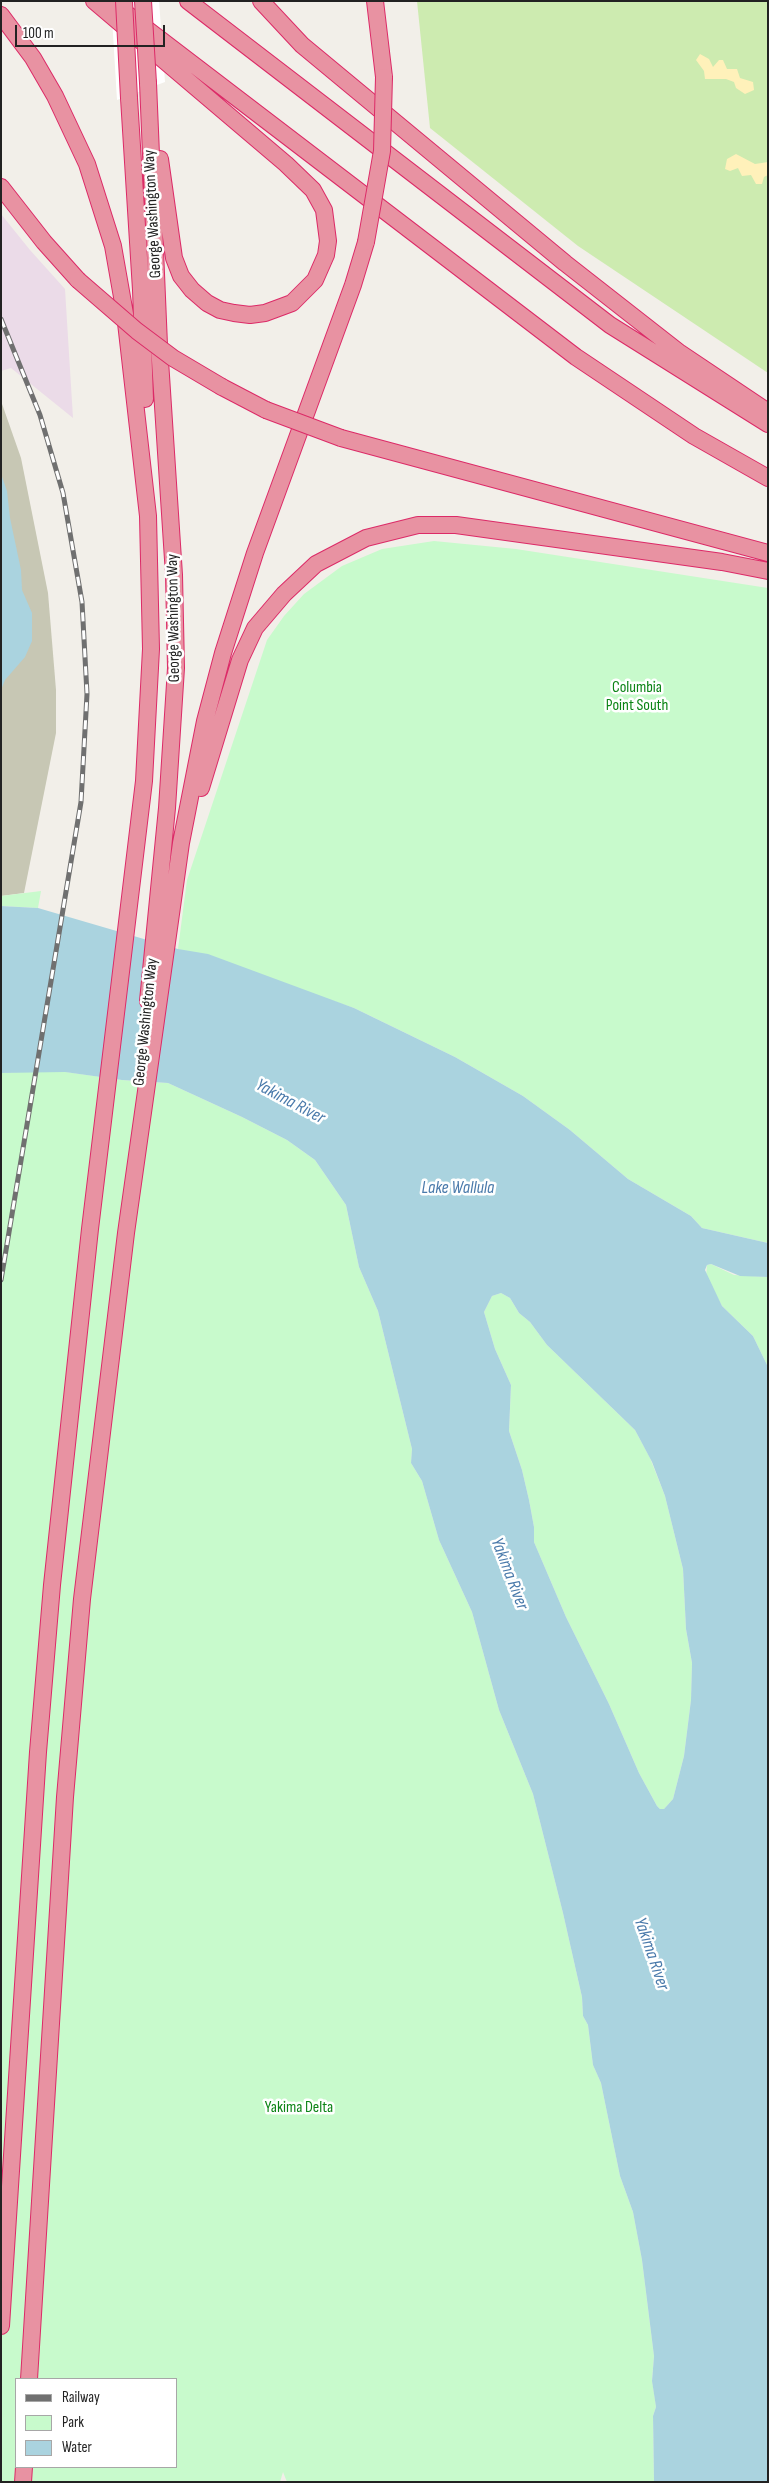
<!DOCTYPE html>
<style>
body{margin:0}
#map{position:relative;width:769px;height:2483px;overflow:hidden;background:#f2efe9;font-family:"Sofia Sans Condensed",sans-serif}
canvas{display:block}
.frame{position:absolute;inset:0;border:2px solid #222;pointer-events:none}
.legend{position:absolute;left:15px;top:2378px;width:162px;height:90px;box-sizing:border-box;background:#fff;border:1px solid #a7a7a7;margin:0;padding:6px 9px;list-style:none;font-size:15px;color:#222}
.legend li{display:flex;align-items:center;gap:10px;height:25px}
.legend b{width:25px;border:1px solid #a7a7a7}
.scale{position:absolute;left:15px;top:25px;width:150px;height:22px;box-sizing:border-box;border:2px solid #222;border-top:0;padding-left:6px;font-size:15px;line-height:18px;white-space:nowrap;color:#222;-webkit-text-stroke:4px #fff;paint-order:stroke}
</style>
<div id="map">
<canvas width="769" height="2483"></canvas>
<div class="frame"></div>
<ul class="legend">
<li><b style="height:6px;background:#707070"></b>Railway</li>
<li><b style="height:14px;background:#c8facc"></b>Park</li>
<li><b style="height:14px;background:#aad3df"></b>Water</li>
</ul>
<div class="scale">100 m</div>
</div>
<script>
const c = document.querySelector('canvas').getContext('2d');
c.lineJoin = 'round';
function paint(path, color) { c.fillStyle = color; c.fill(path, 'evenodd'); }
const poly = rows => new Path2D(rows.map(r => 'M' + r).join(''));
function stroke(path, color, width, dash) { c.strokeStyle = color; c.lineWidth = width; c.lineCap = dash ? 'butt' : 'round'; c.setLineDash(dash || []); c.stroke(path); }
function drawText(font, color, halo, rows, align = 'center') {
  c.font = font + ' "Sofia Sans Condensed",sans-serif'; c.lineWidth = 5; c.setLineDash([]); c.textBaseline = 'middle'; c.strokeStyle = halo; c.fillStyle = color; for (const [text, x, y, turn = 0] of rows) {
    c.save(); c.translate(x, y); c.rotate((+turn || 0) * Math.PI / 180); c.textAlign = isNaN(turn) ? turn : align; if (halo) c.strokeText(text, 0, 0); c.fillText(text, 0, 0); c.restore();
  }
}
paint(poly([
 [1,214,30,250,65,289,73,418,11,368,1,371]
]), '#ebdbe8');
paint(poly([
 [1,401,21,458,48,593,56,690,56,733,24,893,1,896]
]), '#c7c7b4');
paint(poly([
 [417,1,768,1,768,373,578,246,430,128]
]), '#cdebb0');
paint(poly([
 [700,54,709,59,713,67,719,60,723,60,727,69,737,69,740,78,753,82,754,90,745,94,736,88,734,82,726,79,705,79,704,71,696,60],
 [736,154,755,164,768,162,768,175,764,177,762,184,756,184,751,175,742,176,738,168,730,171,725,169,727,159]
]), '#fff1ba');
paint(poly([
 [434,541,516,549,768,588,768,1243,702,1228,691,1216,628,1179,570,1130,523,1096,455,1057,354,1008,178,949,187,880,267,640,284,616,304,594,342,566,382,549],
 [41,891,38,908,1,906,1,896],
 [33,1071,66,1072,122,1080,168,1083,242,1117,287,1140,315,1160,346,1205,359,1267,378,1311,412,1449,411,1463,422,1481,439,1540,472,1612,499,1710,533,1794,563,1913,582,1997,583,2016,588,2025,593,2065,601,2083,620,2176,633,2212,642,2260,654,2356,652,2380,656,2407,653,2416,654,2482,287,2482,283,2472,280,2482,1,2482,1,1073],
 [16,2379,176,2379,176,2467,16,2467],
 [711,1264,734,1275,768,1277,768,1367,753,1336,722,1306,706,1276,707,1265],
 [501,1293,510,1298,519,1313,530,1322,547,1345,635,1430,650,1458,665,1496,683,1569,686,1629,692,1663,691,1700,684,1756,673,1799,664,1809,660,1809,657,1806,639,1773,609,1704,566,1617,534,1542,534,1527,529,1500,522,1470,509,1431,511,1385,495,1349,484,1312,492,1296]
]), '#c8facc');
paint(poly([
 [1,474,7,491,10,518,21,570,22,590,32,613,32,641,25,657,5,680,1,690],
 [1,906,38,908,178,949,208,954,354,1008,455,1057,523,1096,570,1130,628,1179,691,1216,702,1228,768,1243,768,1277,740,1276,711,1264,707,1265,705,1270,722,1306,753,1336,768,1367,768,2482,654,2482,653,2416,656,2407,652,2381,654,2356,642,2260,633,2212,620,2176,601,2083,593,2065,588,2025,583,2016,582,1997,563,1913,533,1794,499,1710,472,1612,439,1540,422,1481,411,1463,412,1449,378,1311,359,1267,346,1205,315,1160,287,1140,242,1117,168,1083,122,1080,65,1072,1,1073],
 [501,1293,510,1298,519,1313,530,1322,547,1345,635,1430,652,1462,665,1496,683,1569,686,1629,692,1663,691,1700,684,1756,673,1799,664,1809,660,1809,657,1806,639,1773,609,1704,566,1617,534,1542,534,1527,529,1500,522,1470,509,1431,511,1385,495,1349,484,1312,492,1296]
]), '#aad3df');
paint(poly([
 [111,1,159,1,165,82,117,100]
]), '#fff');
const motorway = poly([
 [94,1,286,164,313,190,324,210,328,241,326,255,315,280,292,303,265,313,250,315,234,313,220,310,207,303,192,290,181,276,174,258,160,159],
 [110,1,576,357,694,436,768,478],
 [188,1,610,325,768,424],
 [261,1,302,45,565,263,680,353,768,412],
 [375,1,384,77],
 [1,15,33,58,55,96,87,164,113,246,125,314,148,516,151,649,144,781,90,1229,52,1585,38,1752,1,2326],
 [148,83,159,345,174,575,176,668,167,808,148,1001],
 [129,98,141,290,145,399],
 [1,187,44,242,78,280],
 [222,387,266,410],
 [341,438,768,553],
 [201,788,240,660,255,628,284,594,316,564,366,538,418,525,456,525,722,562,768,571],
 [29,2379,65,1797,82,1599,126,1233,181,843,205,721,223,653,255,553,353,285,366,242],
 [23,2482,24,2467]
]);
stroke(motorway, '#dc2a67', 18);
stroke(motorway, '#e892a2', 16);
const rail = poly([
 [1,319,40,415,63,493,82,602,87,694,81,802,1,1280]
]);
stroke(rail, '#707070', 5);
stroke(rail, '#fff', 3, [9]);
const motorwayBridge = poly([
 [124,1,129,98],
 [143,1,148,83],
 [366,242,382,151,384,77],
 [78,280,137,331,173,358,222,387],
 [266,410,341,438]
]);
stroke(motorwayBridge, '#dc2a67', 18, []);
stroke(motorwayBridge, '#e892a2', 16);
drawText('16px', '#222', '#fff', [
 ["George Washington Way",153,214,-93],
 ["George Washington Way",174,618,-91],
 ["George Washington Way",146,1022,-84]
]);
drawText('16px', '#0c8416', '#fff', [
 ["Columbia",637,688],
 ["Point South",637,706],
 ["Yakima Delta",299,2108]
]);
drawText('italic 18px', '#4a7aab', '#fff', [
 ["Yakima River",290,1102,28],
 ["Lake Wallula",458,1188],
 ["Yakima River",509,1574,69],
 ["Yakima River",651,1954,71]
]);
</script>
